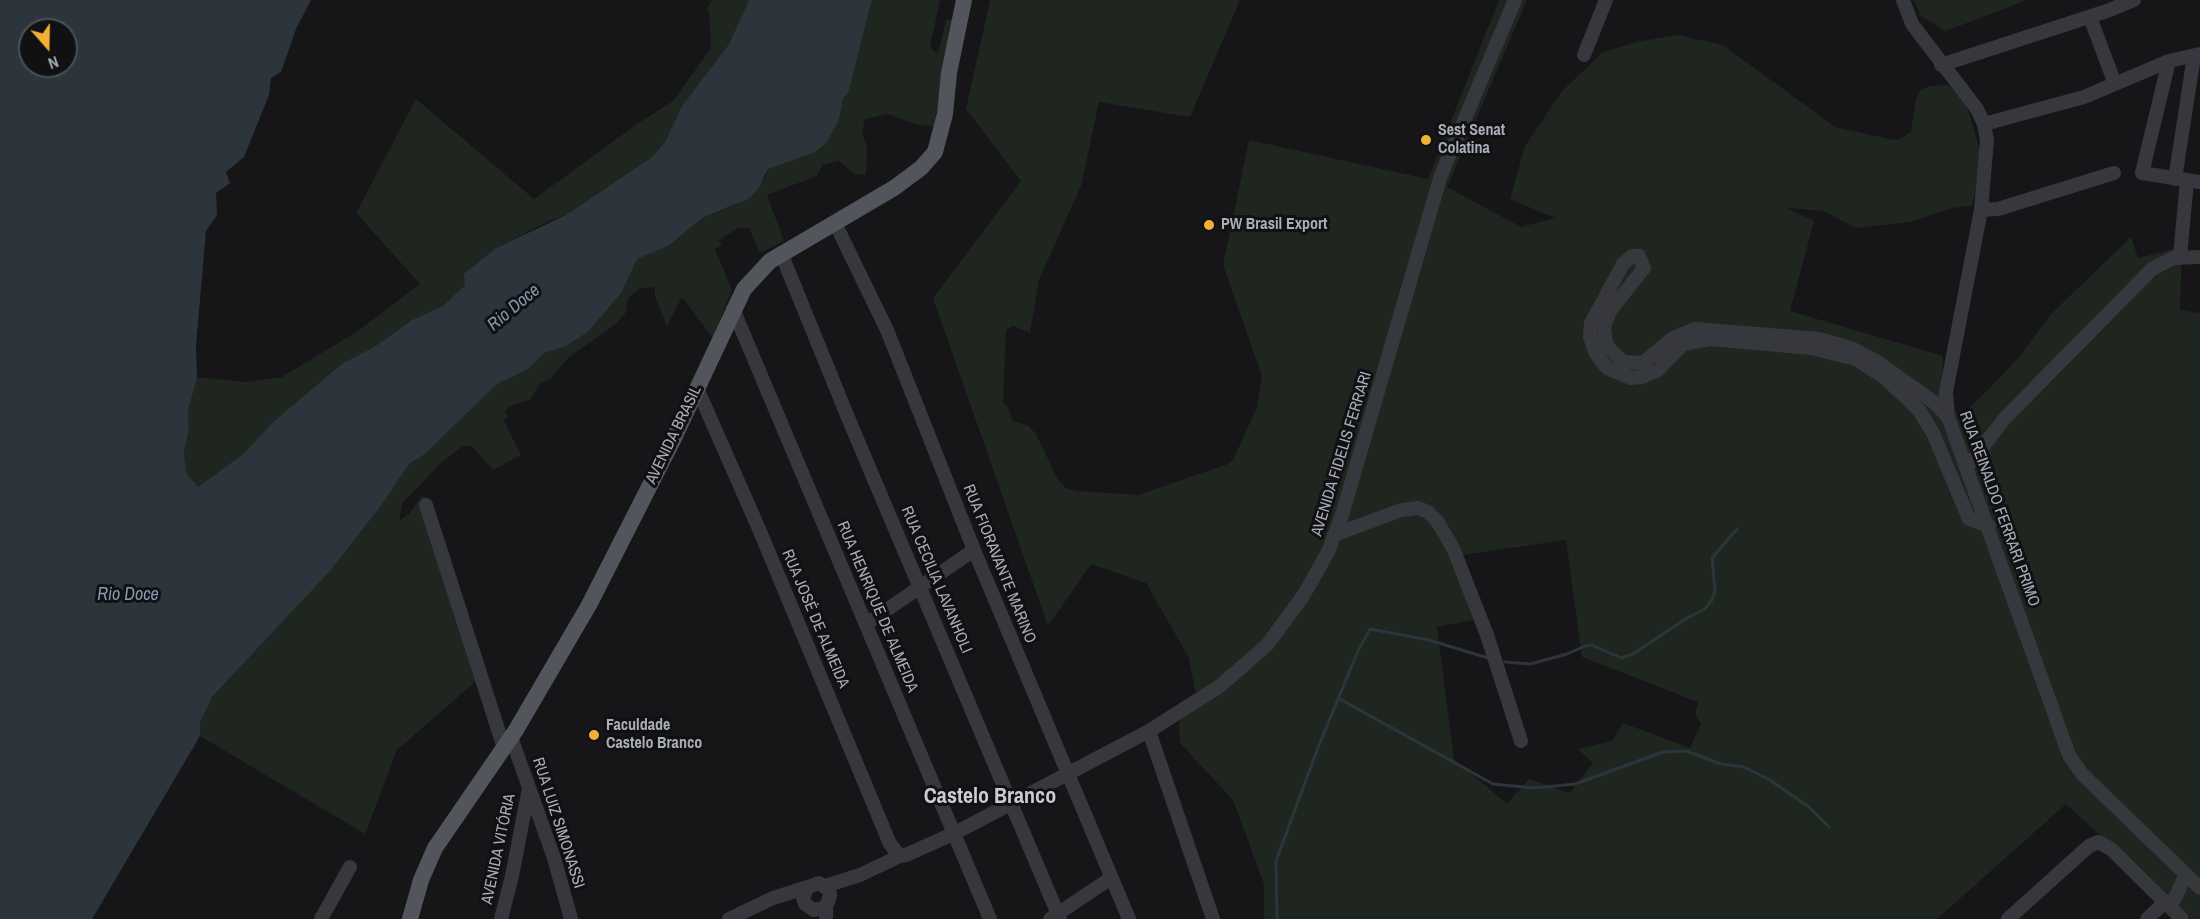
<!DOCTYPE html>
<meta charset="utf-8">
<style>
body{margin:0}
#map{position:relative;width:2200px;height:919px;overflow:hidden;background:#161618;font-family:"Archivo Narrow",sans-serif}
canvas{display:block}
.north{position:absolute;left:18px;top:18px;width:60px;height:60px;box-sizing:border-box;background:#111113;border:2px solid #4d4f55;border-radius:50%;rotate:160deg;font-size:16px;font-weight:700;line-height:24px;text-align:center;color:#a8adb8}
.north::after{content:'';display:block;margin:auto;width:21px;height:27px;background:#f2b134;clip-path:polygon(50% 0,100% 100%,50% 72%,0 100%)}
</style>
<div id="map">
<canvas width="2200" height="919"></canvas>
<div class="north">N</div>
</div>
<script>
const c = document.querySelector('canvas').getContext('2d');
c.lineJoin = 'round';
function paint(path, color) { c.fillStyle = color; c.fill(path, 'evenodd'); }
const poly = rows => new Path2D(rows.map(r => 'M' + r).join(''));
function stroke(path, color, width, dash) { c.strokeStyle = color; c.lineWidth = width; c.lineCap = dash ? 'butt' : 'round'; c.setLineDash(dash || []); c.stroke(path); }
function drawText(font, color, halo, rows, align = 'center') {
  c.font = font + ' "Archivo Narrow",sans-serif'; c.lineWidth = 6; c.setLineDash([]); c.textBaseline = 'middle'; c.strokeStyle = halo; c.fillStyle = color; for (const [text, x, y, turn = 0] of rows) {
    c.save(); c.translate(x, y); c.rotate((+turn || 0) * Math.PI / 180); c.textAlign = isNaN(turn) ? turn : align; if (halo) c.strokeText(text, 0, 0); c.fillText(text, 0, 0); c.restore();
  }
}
paint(poly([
 [712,0,749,0,729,44,682,106,665,142,652,157,566,215,551,220,496,248,465,285,443,306,412,320,374,347,343,363,274,421,243,454,198,487,186,473,184,451,189,429,188,411,197,377,246,382,282,377,358,331,420,284,356,213,416,99,534,199,637,124,673,101,711,48,709,11,706,10],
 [872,0,940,0,930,47,938,54,946,20,953,19,934,127,915,124,888,114,865,119,862,133,867,147,866,175,854,174,839,161,822,165,817,176,767,195,784,241,760,253,749,228,738,228,718,241,722,245,715,249,732,290,713,338,682,297,667,326,655,297,655,287,638,289,628,299,625,314,616,324,568,358,551,378,541,383,530,400,510,406,505,411,508,418,503,419,521,455,493,470,472,446,463,446,442,462,402,504,399,521,409,514,423,495,475,682,397,750,365,834,200,736,200,723,212,697,331,570,381,506,409,464,425,454,497,384,544,353,589,331,621,293,636,259,670,245,702,218,735,205,765,178,768,169,827,142,839,120,843,99,849,91],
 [990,0,1240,0,1190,117,1099,102,1081,186,1039,280,1030,333,1013,326,1006,330,1003,403,1007,406,1013,421,1029,426,1036,434,1058,480,1066,488,1077,491,1138,495,1228,464,1233,460,1257,407,1262,376,1223,265,1249,140,1428,179,1499,0,1527,0,1447,187,1521,227,1555,218,1510,199,1525,146,1561,92,1602,53,1636,42,1678,35,1723,45,1835,127,1894,140,1902,138,1911,131,1916,98,1921,90,1931,86,1948,85,1966,103,1980,151,1978,180,1972,206,1955,207,1910,222,1856,228,1823,211,1787,208,1814,221,1790,311,1943,356,1942,388,1950,412,1964,413,1990,388,2019,357,2052,313,2131,237,2138,258,2182,247,2180,310,2200,313,2200,919,2191,919,2066,804,1937,919,1264,919,1264,884,1233,800,1180,743,1179,723,1196,695,1189,658,1146,583,1091,564,1048,626,933,298,1021,181,966,109],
 [1566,540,1582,657,1698,702,1695,715,1701,724,1690,748,1623,723,1612,741,1578,749,1593,763,1570,793,1529,779,1507,804,1454,759,1437,627,1484,618,1455,556],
 [1914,0,2027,0,1946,31,1921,16]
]), '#1e261f');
paint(poly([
 [0,0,311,0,296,29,281,72,271,78,269,95,244,157,226,172,230,183,216,193,217,215,206,231,196,345,197,378,188,411,189,429,184,451,186,473,198,487,243,454,274,421,343,363,374,347,412,320,443,306,465,285,464,274,496,248,566,215,652,157,665,142,682,106,729,44,749,0,872,0,849,91,843,99,839,120,827,142,815,152,768,169,758,189,750,198,702,218,670,245,637,259,621,293,589,331,566,346,544,353,528,369,497,384,425,454,409,464,381,506,331,570,212,697,200,723,200,736,92,919,0,919],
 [30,30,66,30,66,66,30,66]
]), '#2c353c');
stroke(poly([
 [1505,662,1530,664,1567,654,1585,646,1592,645,1621,658,1633,654,1687,618,1705,609,1712,600,1715,591,1712,558,1737,529],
 [1338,698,1493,784,1534,788,1575,784,1663,752,1686,751,1721,764,1744,767,1770,780,1809,807,1829,827],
 [1277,919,1276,861,1319,745,1358,651,1370,629,1429,640,1488,658]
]), '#2c353c', 3);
stroke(poly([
 [1903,0,1912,24,1977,109,1984,124,1987,140,1981,210,1946,392,1948,417,2069,755,2082,774,2200,888],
 [2090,17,2115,84],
 [1584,55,1606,0],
 [2169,61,2142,173,2200,182],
 [1941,65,2107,11,2134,0],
 [1984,124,2084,97,2169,61,2200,54],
 [2175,179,2194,56],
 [1981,210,1998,209,2114,173],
 [835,223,887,330,974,550,1129,919],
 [781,253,849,420,1060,919],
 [2180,256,2187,181],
 [733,309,990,919],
 [697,388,759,529,890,844,900,856,906,855,955,833,1149,731,1220,686,1267,645,1303,596,1328,552,1342,515,1441,175,1515,0],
 [1948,417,1935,403,1876,361,1851,348,1819,339,1695,329,1673,338,1643,363,1623,362,1606,345,1604,327,1610,311,1644,268,1639,256,1632,256,1623,264,1591,323,1590,337,1596,354,1607,368,1631,378,1642,377,1658,370,1683,344,1711,339,1811,348,1856,359,1885,378,1919,410,1933,433,1969,519,1989,526],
 [1967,467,2005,418,2152,269,2173,258,2200,257],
 [426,505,504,748],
 [1334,535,1401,510,1418,508,1428,512,1437,521,1453,548,1487,635,1521,741],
 [866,624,974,550],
 [1149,731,1213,919],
 [511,737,554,858,571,919],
 [825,886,860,875,900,856],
 [2168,905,2174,900,2186,874],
 [321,919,350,867],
 [501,919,512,876,529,788],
 [729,919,773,898,808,887],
 [826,919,826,907,830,896,829,890,819,883,808,887,803,898,805,904,814,910,826,907],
 [1050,919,1111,878],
 [2008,919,2089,846,2098,842,2111,849,2182,919],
 [2147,919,2165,902]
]), '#37383d', 14);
stroke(poly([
 [410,919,421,880,435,848,516,730,589,605,673,440,744,289,770,261,894,188,921,168,935,152,945,114,949,73,964,0]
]), '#53555c', 16);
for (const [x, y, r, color] of [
 [1426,140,6,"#f2b134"],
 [1209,225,6,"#f2b134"],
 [594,735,6,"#f2b134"]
]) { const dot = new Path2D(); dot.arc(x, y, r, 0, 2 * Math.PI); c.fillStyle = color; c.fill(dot); stroke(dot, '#111113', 2); }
drawText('bold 16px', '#a8adb8', '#111113', [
 ["Sest Senat",1438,131],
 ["Colatina",1438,149],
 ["PW Brasil Export",1221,225],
 ["Faculdade",606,726],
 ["Castelo Branco",606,744]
], 'left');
drawText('16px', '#a8adb8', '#111113', [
 ["AVENIDA BRASIL",674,435,-64],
 ["AVENIDA FIDELIS FERRARI",1342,454,-73],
 ["RUA REINALDO FERRARI PRIMO",1999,509,70],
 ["RUA FIORAVANTE MARINO",999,564,68],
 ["RUA CECILIA LAVANHOLI",936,580,67],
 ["RUA HENRIQUE DE ALMEIDA",877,607,67],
 ["RUA JOSÉ DE ALMEIDA",815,619,67],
 ["RUA LUIZ SIMONASSI",558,823,72],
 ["AVENIDA VITÓRIA",499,849,-78]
]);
drawText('italic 18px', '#7f9bb3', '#111113', [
 ["Rio Doce",514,308,-40],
 ["Rio Doce",128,595]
]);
drawText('bold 22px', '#c9ccd4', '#111113', [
 ["Castelo Branco",990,797]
]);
</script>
